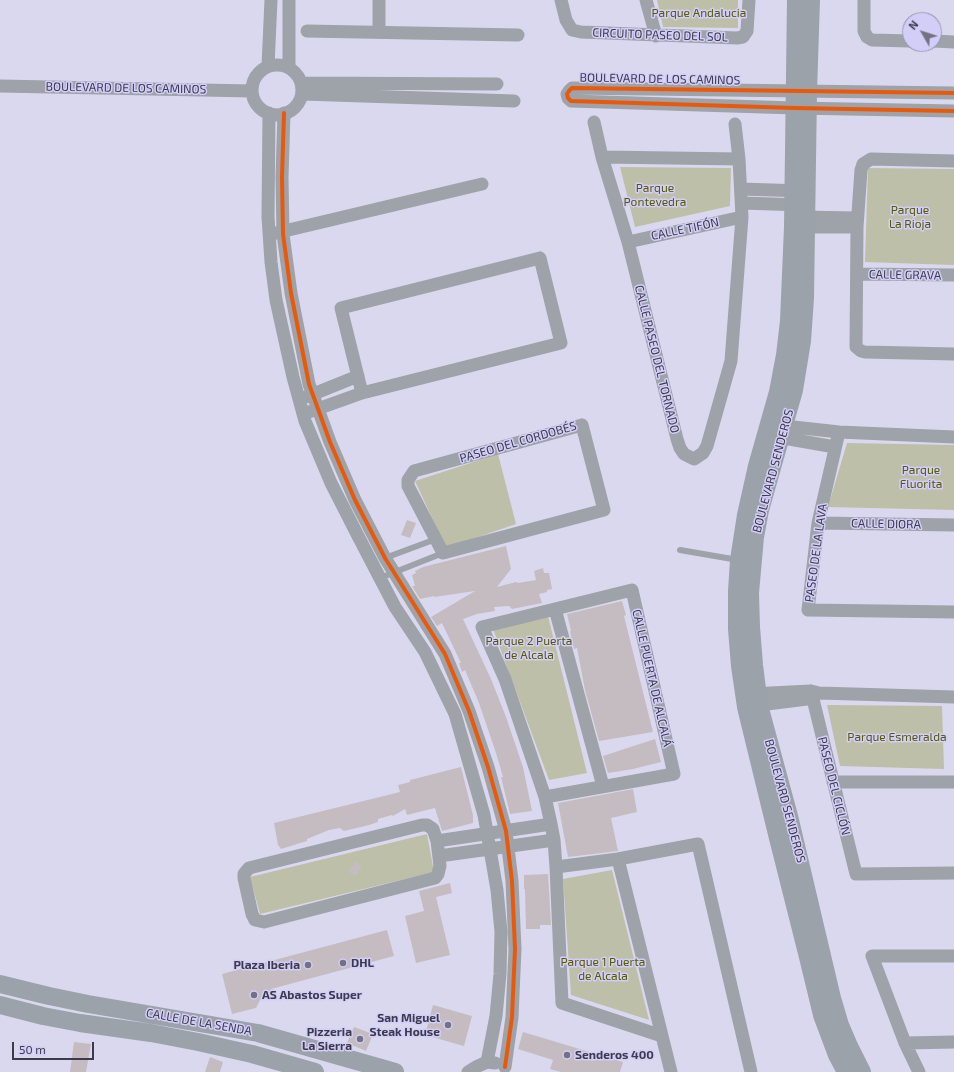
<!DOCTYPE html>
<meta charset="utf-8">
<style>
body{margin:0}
#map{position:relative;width:954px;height:1072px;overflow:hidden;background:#dad8ee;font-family:"Exo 2",sans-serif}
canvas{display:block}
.north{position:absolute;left:902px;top:12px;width:40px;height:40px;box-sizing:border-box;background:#d3cef8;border:1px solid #9793b3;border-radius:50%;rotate:309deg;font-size:11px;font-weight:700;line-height:16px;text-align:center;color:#3c3a4b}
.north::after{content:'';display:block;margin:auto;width:14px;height:18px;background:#737184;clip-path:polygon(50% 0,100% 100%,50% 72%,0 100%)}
.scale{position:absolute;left:12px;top:1042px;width:82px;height:18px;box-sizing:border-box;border:2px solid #3c3a4b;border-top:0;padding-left:5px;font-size:12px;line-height:14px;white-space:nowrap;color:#3c3a4b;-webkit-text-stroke:3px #d3cef8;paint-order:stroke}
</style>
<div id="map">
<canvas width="954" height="1072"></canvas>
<div class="north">N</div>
<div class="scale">50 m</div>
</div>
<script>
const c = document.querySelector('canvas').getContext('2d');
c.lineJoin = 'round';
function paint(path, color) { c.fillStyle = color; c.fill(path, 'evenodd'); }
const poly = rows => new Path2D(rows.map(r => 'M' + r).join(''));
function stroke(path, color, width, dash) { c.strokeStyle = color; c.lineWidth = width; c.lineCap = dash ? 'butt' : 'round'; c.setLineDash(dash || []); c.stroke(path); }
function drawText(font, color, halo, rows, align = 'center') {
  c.font = font + ' "Exo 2",sans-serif'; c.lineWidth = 3; c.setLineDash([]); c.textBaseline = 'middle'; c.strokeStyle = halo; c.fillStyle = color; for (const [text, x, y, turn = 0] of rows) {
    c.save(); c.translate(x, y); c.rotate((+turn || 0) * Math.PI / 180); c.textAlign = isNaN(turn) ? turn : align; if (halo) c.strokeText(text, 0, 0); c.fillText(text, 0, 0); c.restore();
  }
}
paint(poly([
 [657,0,738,0,738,28,663,27],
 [620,167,731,168,730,206,635,227],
 [868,168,954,169,954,265,865,262],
 [847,443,954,445,954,510,828,507],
 [498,454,516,524,446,548,415,481],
 [548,616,587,773,549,780,493,629],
 [827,705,942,706,944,769,840,766],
 [427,834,434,872,260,914,250,877],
 [612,870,649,1020,571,995,563,879]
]), '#bebfa8');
paint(poly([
 [407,520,416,523,410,538,401,535],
 [506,546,511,569,497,587,516,582,518,583,536,580,534,571,543,568,544,573,549,573,552,589,547,590,547,592,539,594,542,603,512,609,509,606,494,607,495,611,477,614,463,619,491,679,506,717,523,767,532,811,510,814,501,777,503,777,496,753,479,703,465,670,462,672,459,663,461,663,442,623,437,626,431,617,475,591,434,597,434,596,420,599,412,586,415,586,412,575,416,573,415,571,423,567],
 [622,601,626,615,624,616,653,732,599,741,585,690,577,648,574,649,570,631,571,631,567,614],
 [655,739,661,762,633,769,608,773,603,756],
 [461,767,473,815,473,823,442,831,435,808,407,815,405,809,393,816,392,815,378,819,378,822,369,825,344,831,340,828,329,830,307,839,307,841,281,849,278,845,274,823,400,792,398,785,410,782,410,780],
 [633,789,637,812,611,818,618,851,568,857,558,803],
 [355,862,362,866,356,876,348,872],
 [548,874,551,925,540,925,540,929,526,929,525,889,524,889,524,875],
 [450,883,452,893,436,897,450,955,416,963,405,916,424,911,419,891],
 [387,930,394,956,271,989,272,996,260,1000,256,1008,232,1014,222,974],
 [433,1005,472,1016,464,1046,425,1035],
 [354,1027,373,1034,366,1051,347,1043],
 [523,1032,623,1062,620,1072,561,1072,550,1069,553,1060,518,1049],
 [74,1042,91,1044,86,1072,70,1072],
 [210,1057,223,1062,220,1072,205,1072]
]), '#c5bcc1');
stroke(poly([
 [680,550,738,560],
 [385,558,436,539],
 [380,578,443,553]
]), '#9da3a8', 6);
stroke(poly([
 [561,0,566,20,572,30,581,32,737,38,743,37,747,31,749,0],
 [646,0,656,36],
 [864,0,864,31,867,37,872,40,910,41],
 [307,31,518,35],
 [379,32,379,0],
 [934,41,954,42],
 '252 90a25 25 0 1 1 50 0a25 25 0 1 1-50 0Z',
 [268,66,271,0],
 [289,67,289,0],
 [302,83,497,84],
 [0,86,252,91],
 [954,93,572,88,569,91,567,94,568,98,571,101,795,108,954,111],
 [302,94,514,101],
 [269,113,268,217,271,262,276,300,293,377,305,421,331,483,357,534,395,607,425,652,455,714,484,815,497,890,501,932,500,974,496,1016,487,1062],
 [284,113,282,177,283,234,291,293,309,384,330,442,355,500,385,558,445,654,469,711,488,767,506,831,512,881,515,949,512,1017,505,1067],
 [594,122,602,157,628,242,677,439,680,448,684,454,694,459,703,453,707,446,731,361,742,217,739,159,735,124],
 [602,157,739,159],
 [954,161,871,159,863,164,861,170,857,227,856,347,861,351,865,352,954,354],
 [741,189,803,191],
 [742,203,802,205],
 [798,217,857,218],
 [799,227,849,227],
 [276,233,482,184],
 [628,242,742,217],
 [540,258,561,343,362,393,341,308,540,258],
 [857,274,954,275],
 [306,397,358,376],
 [309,412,362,393],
 [582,425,604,510,443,553,408,486,408,480,414,471,582,425],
 [775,425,839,432,954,437],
 [839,432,818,523,808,610,954,612],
 [772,436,835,447],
 [818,523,954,525],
 [555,609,603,786],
 [811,691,856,874,954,873],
 [750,694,811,691,819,693,954,697],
 [751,706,807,699],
 [833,782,954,782],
 [545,797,674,774,632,590,482,627,505,679,545,797,551,824,554,840,556,867,562,1003,662,1036],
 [422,825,427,825,433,829,437,841,440,866,438,874,435,878,264,922,255,920,252,914,244,878,244,874,249,868,422,825],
 [437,841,551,824],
 [439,856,554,840],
 [618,859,671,1072],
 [556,867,618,859,698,844,751,1072],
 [905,1043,954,1042],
 [468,1072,476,1067,487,1062,495,1063],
 [919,1072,905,1043,872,956,954,956]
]), '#9da3a8', 13);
stroke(poly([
 [796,0,793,227,789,321,785,355,778,392,757,466,746,515,739,560,737,591,737,629,740,666,746,707,777,834,808,957,822,1015,837,1055,846,1072],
 [811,0,808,92,805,298,802,341,794,390,760,510,755,537,750,593,751,627,754,665,759,705,789,816,832,998,840,1025,849,1046,862,1072],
 [0,984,49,996,88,1004,258,1033,395,1072],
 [0,1005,43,1016,80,1023,151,1033,198,1042,252,1054,315,1072]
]), '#9ca2aa', 18);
stroke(poly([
 [954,93,572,88,569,91,567,94,568,98,571,101,795,108,954,111],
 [284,113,282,177,283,234,291,293,309,384,330,442,355,500,385,558,445,654,469,711,488,767,506,831,512,881,515,949,512,1017,505,1067]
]), '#e8590c', 4);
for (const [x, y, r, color] of [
 [343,963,4,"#737184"],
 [308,965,4,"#737184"],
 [254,995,4,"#737184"],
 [448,1025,4,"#737184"],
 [360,1039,4,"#737184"],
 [567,1055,4,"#737184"]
]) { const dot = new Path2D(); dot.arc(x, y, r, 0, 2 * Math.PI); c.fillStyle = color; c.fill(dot); stroke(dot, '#d3cef8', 1.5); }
drawText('12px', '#575904', '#d3cef8', [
 ["Parque Andalucia",699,13],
 ["Parque",655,188],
 ["Pontevedra",655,202],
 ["Parque",910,210],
 ["La Rioja",910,224],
 ["Parque",921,470],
 ["Fluorita",921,484],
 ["Parque 2 Puerta",529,641],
 ["de Alcala",529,655],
 ["Parque Esmeralda",897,737],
 ["Parque 1 Puerta",603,962],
 ["de Alcala",603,976]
]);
drawText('12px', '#3c3a4b', '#d3cef8', [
 ["CIRCUITO PASEO DEL SOL",660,35,2],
 ["BOULEVARD DE LOS CAMINOS",660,79,1],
 ["BOULEVARD DE LOS CAMINOS",126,88,1],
 ["CALLE TIFÓN",685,229,-12],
 ["CALLE GRAVA",905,275,1],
 ["CALLE PASEO DEL TORNADO",657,359,76],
 ["PASEO DEL CORDOBÉS",518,442,-16],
 ["BOULEVARD SENDEROS",773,471,-75],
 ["CALLE DIORA",886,524,1],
 ["PASEO DE LA LAVA",816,553,-82],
 ["CALLE PUERTA DE ALCALÁ",652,678,77],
 ["PASEO DEL CICLÓN",834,786,76],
 ["BOULEVARD SENDEROS",785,801,75],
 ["CALLE DE LA SENDA",199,1022,10]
]);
drawText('bold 12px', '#3c3a4b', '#d3cef8', [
 ["DHL",351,963],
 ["Plaza Iberia",300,965,"right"],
 ["AS Abastos Super",262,995],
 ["San Miguel",440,1018,"right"],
 ["Steak House",440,1032,"right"],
 ["Pizzeria",352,1032,"right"],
 ["La Sierra",352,1046,"right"],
 ["Senderos 400",575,1055]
], 'left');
</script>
